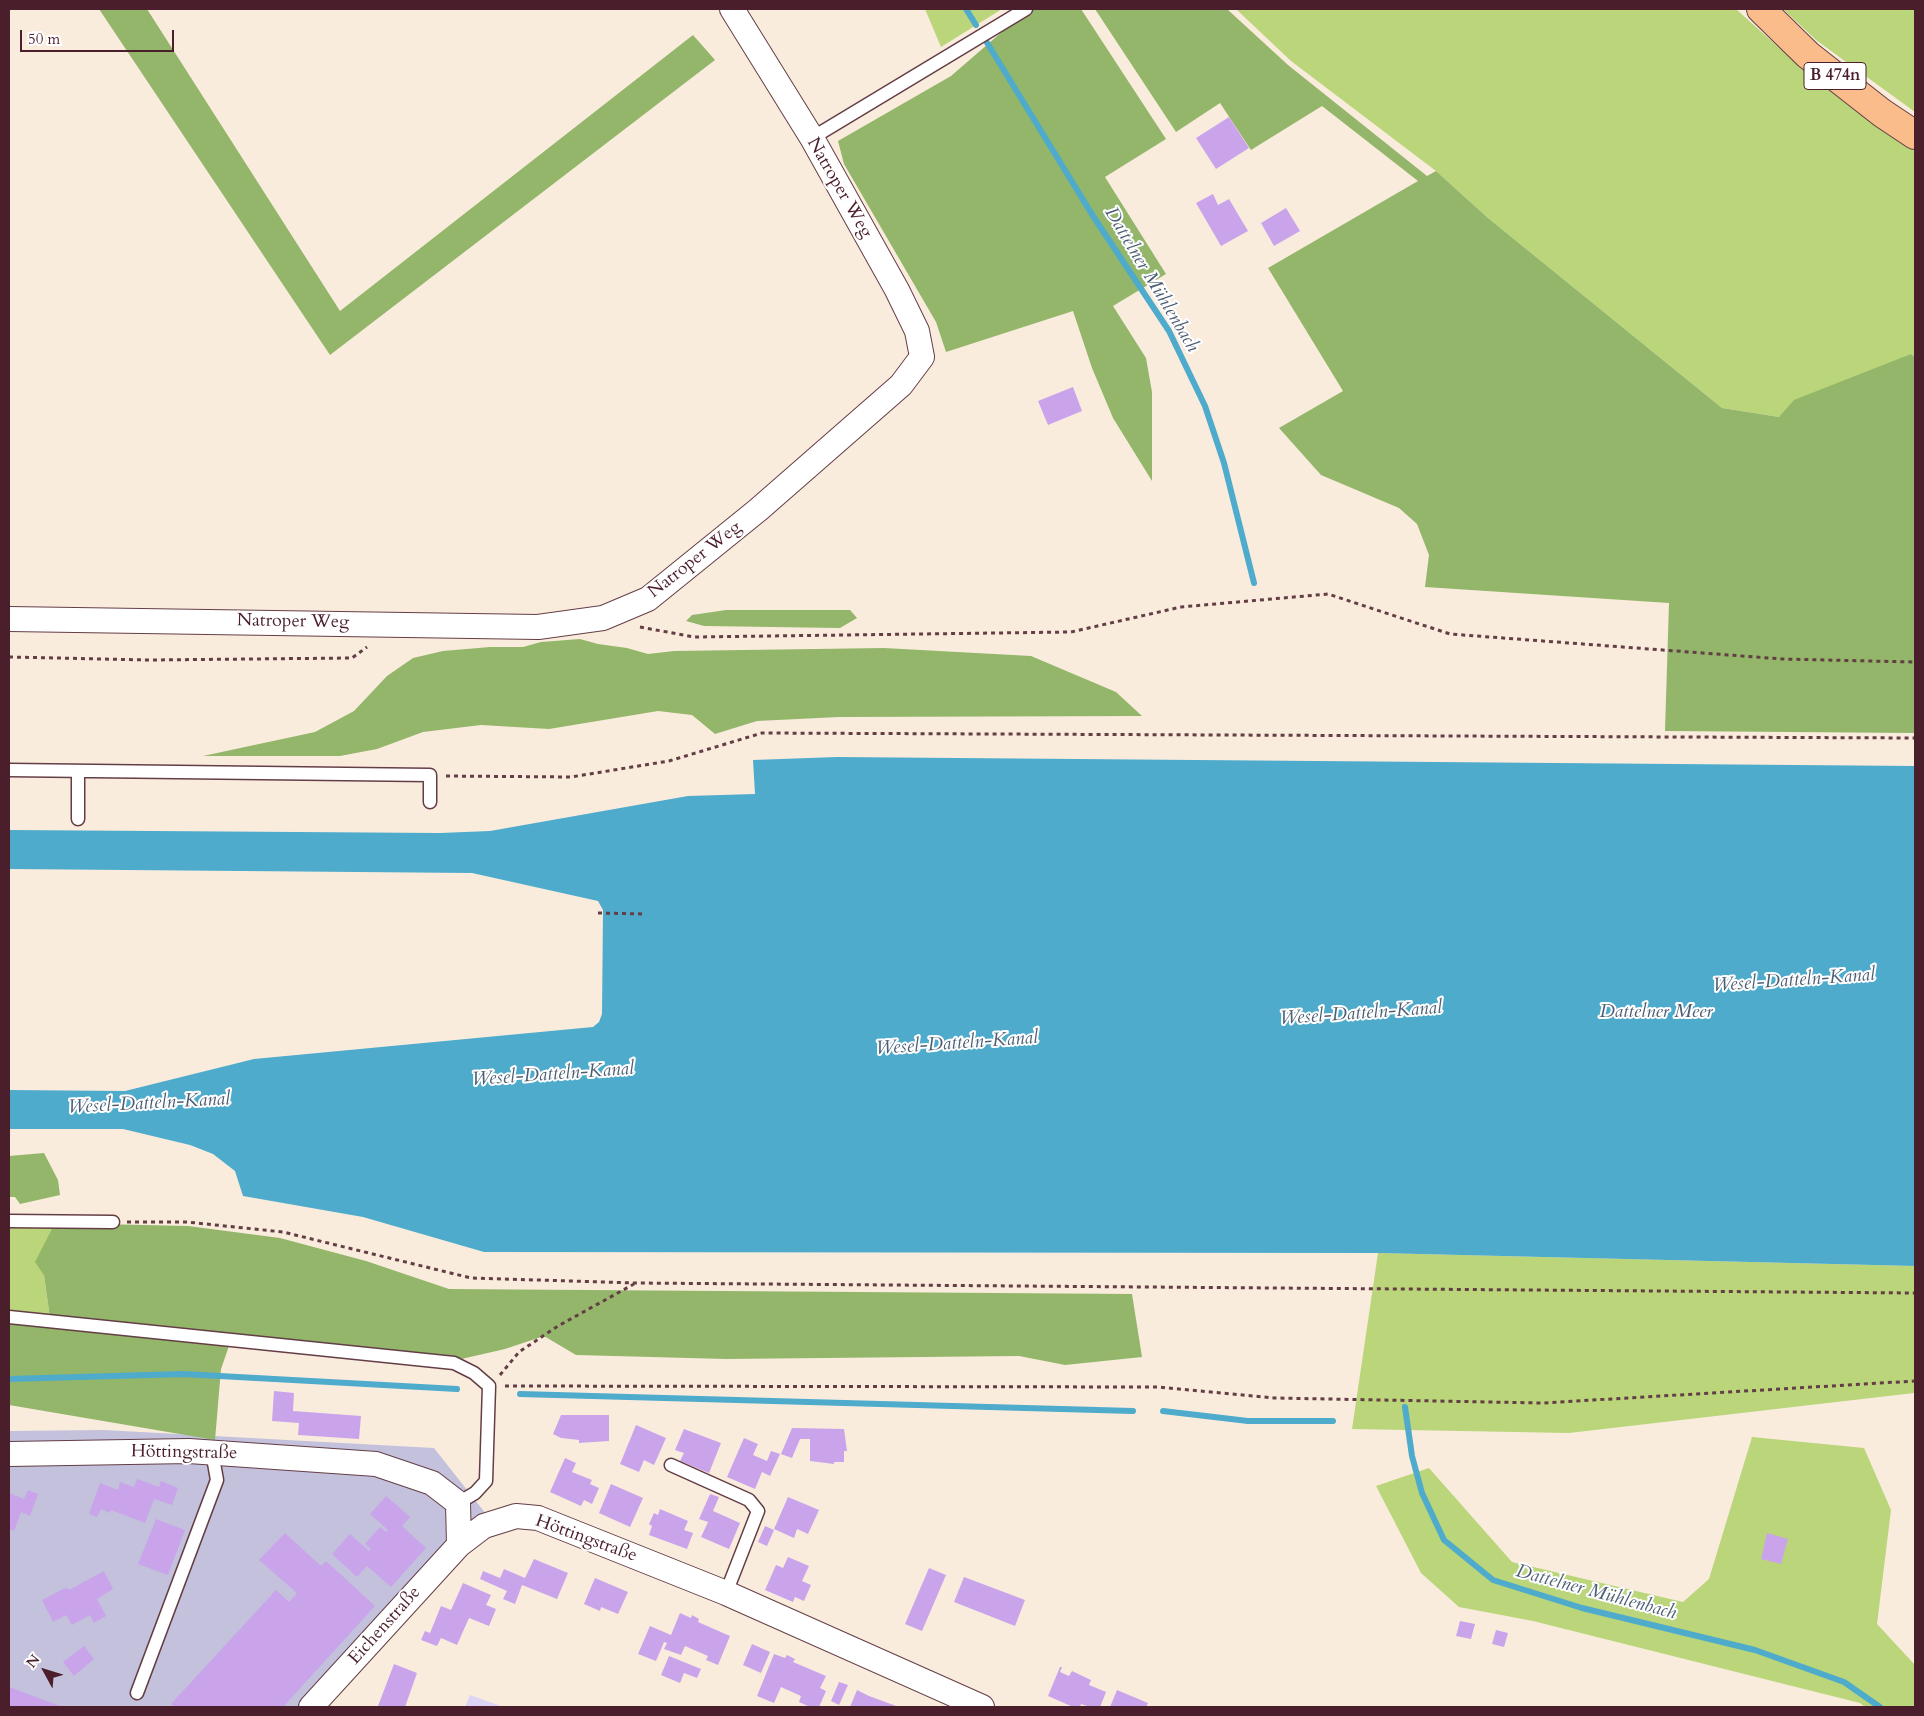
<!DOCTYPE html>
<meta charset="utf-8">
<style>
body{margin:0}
#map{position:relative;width:1924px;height:1716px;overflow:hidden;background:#faecdd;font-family:Cardo,serif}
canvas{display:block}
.frame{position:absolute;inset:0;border:10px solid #4a1f2b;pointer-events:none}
.north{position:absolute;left:20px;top:1646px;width:50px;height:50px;-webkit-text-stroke:4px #fff;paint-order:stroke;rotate:309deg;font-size:14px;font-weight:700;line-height:20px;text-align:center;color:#4a1f2b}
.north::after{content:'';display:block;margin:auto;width:18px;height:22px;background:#4a1f2b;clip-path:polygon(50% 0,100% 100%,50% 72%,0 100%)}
.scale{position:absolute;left:20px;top:30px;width:154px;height:22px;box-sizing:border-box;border:2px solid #4a1f2b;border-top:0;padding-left:6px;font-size:15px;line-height:18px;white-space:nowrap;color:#4a1f2b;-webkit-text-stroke:4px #fff;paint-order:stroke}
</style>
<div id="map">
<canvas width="1924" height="1716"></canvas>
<div class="frame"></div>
<div class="north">N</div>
<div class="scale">50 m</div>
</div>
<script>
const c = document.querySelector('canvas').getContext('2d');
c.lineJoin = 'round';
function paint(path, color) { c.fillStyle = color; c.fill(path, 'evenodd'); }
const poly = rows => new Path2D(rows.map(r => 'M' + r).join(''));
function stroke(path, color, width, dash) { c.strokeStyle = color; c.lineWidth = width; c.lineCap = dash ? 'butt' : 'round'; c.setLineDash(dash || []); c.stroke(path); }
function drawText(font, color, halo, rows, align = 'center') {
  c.font = font + ' Cardo,serif'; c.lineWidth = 4; c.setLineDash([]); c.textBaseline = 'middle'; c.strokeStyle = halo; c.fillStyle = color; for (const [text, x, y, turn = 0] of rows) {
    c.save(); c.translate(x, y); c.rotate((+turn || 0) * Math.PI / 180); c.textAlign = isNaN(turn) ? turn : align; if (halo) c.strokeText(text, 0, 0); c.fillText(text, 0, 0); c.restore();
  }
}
paint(poly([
 [470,1695,504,1707,465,1707]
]), '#ded5f6');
paint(poly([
 [104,1430,434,1448,486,1514,308,1707,9,1707,9,1431]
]), '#c3c1dc');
paint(poly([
 [925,9,1002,9,941,47],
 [1236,9,1736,9,1804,70,1899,141,1915,150,1915,357,1911,354,1779,417,1722,408,1488,218,1436,171,1291,61],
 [1783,9,1915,9,1915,112,1816,40],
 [9,1223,55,1223,44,1275,50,1318,9,1314],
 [1378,1253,1915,1266,1915,1397,1914,1393,1569,1433,1352,1429],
 [1752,1437,1864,1448,1891,1510,1877,1624,1915,1665,1915,1707,1865,1707,1860,1703,1533,1621,1459,1607,1421,1573,1376,1486,1429,1468,1512,1562,1683,1602,1709,1579]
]), '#bad57a');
paint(poly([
 [99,9,147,9,340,311,693,35,715,60,330,355],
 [1034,9,1081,9,1166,139,1105,177,1166,274,1113,306,1146,358,1152,392,1152,481,1113,418,1092,368,1073,311,946,352,936,322,844,164,838,141,951,76,1018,18],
 [1095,9,1227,9,1288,65,1427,176,1436,171,1488,218,1722,408,1779,417,1794,400,1911,354,1915,357,1915,733,1665,731,1669,603,1425,587,1429,555,1417,524,1399,508,1321,475,1279,428,1343,391,1268,268,1418,181,1322,106,1251,150,1220,103,1176,132],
 [726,610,850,610,857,618,840,628,704,626,686,621,692,615],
 [580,639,598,644,627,648,648,654,674,651,884,648,1031,656,1116,692,1142,716,839,717,757,721,715,734,692,715,658,711,549,729,481,725,423,732,377,749,340,756,203,756,315,732,354,711,387,676,413,658,443,651,490,647,523,647,541,642],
 [44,1153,58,1180,60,1195,20,1204,15,1197,9,1197,9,1156],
 [55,1223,188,1226,280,1238,366,1261,449,1289,1132,1294,1142,1357,1065,1365,1019,1356,726,1359,576,1355,544,1336,505,1349,457,1360,50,1318,44,1275,35,1262],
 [9,1319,230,1343,221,1369,215,1440,9,1405]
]), '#93b66a');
paint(poly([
 [837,757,1915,766,1915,1266,1378,1253,484,1252,363,1217,243,1196,235,1171,213,1154,190,1145,123,1129,9,1129,9,1090,125,1091,254,1059,593,1027,599,1022,602,1014,603,910,598,901,472,873,9,869,9,830,440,833,490,831,688,796,755,794,753,760]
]), '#4eabcc');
stroke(poly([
 [966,9,976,25],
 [986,41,1093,216,1169,331,1205,406,1224,463,1254,583],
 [9,1379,183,1374,457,1389],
 [520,1394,1133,1411],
 [1405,1407,1412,1456,1422,1493,1444,1540,1493,1580,1582,1608,1755,1650,1844,1682,1880,1707],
 [1163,1411,1248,1421,1333,1421]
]), '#4eabcc', 6);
paint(poly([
 [1229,117,1249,148,1216,169,1196,138],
 [1213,194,1218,205,1229,199,1248,231,1221,246,1196,203],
 [1286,208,1300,231,1274,246,1261,223],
 [1073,387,1082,411,1048,425,1038,401],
 [274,1391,294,1393,293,1411,361,1416,359,1439,298,1435,299,1423,272,1421],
 [561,1415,609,1415,609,1441,579,1443,579,1440,561,1438,553,1434],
 [636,1425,666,1438,654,1465,644,1460,639,1472,620,1464],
 [792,1428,844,1429,847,1451,844,1451,844,1462,834,1462,834,1464,810,1461,810,1439,800,1439,792,1458,781,1454],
 [684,1429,721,1443,709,1473,680,1461,684,1453,675,1450],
 [744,1438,758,1444,753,1455,767,1461,771,1451,780,1454,770,1476,762,1472,755,1489,727,1477],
 [565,1458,576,1463,572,1472,592,1480,590,1484,599,1488,592,1504,584,1500,581,1506,550,1492],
 [137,1479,159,1487,161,1481,178,1488,172,1505,154,1499,145,1523,111,1510,110,1513,101,1509,97,1517,89,1514,100,1483,118,1490,120,1482,134,1487],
 [611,1484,643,1498,630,1527,599,1513],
 [28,1490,38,1494,30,1516,21,1512,14,1531,9,1529,9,1493,24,1499],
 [710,1494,719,1497,713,1511,740,1523,729,1549,701,1537,708,1522,699,1519],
 [386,1496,410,1517,402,1526,426,1548,391,1587,367,1566,357,1577,332,1554,350,1534,369,1551,371,1549,365,1544,380,1527,386,1532,388,1530,370,1514],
 [788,1497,819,1510,808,1534,797,1529,794,1538,774,1529],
 [660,1509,688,1521,684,1530,693,1533,687,1549,649,1535,652,1526,649,1524,654,1513,658,1515],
 [156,1519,185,1530,168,1575,138,1564],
 [765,1526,774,1530,767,1546,758,1542],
 [285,1533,321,1566,326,1561,375,1606,283,1707,175,1707,171,1704,276,1590,289,1602,297,1593,259,1560],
 [1767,1533,1788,1539,1781,1564,1761,1559],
 [788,1557,809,1566,802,1581,811,1585,804,1601,795,1597,793,1602,765,1590,776,1565,783,1568],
 [534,1559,568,1573,557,1599,522,1585,515,1604,503,1599,507,1591,480,1579,483,1571,500,1578,504,1569,525,1578],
 [929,1568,946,1575,922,1631,905,1624],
 [104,1571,113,1589,97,1599,106,1616,94,1623,90,1615,72,1625,66,1615,53,1622,42,1600,63,1589,68,1588,69,1590],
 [964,1577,1025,1600,1015,1626,954,1602],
 [595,1578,628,1592,618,1614,601,1607,600,1611,584,1604],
 [463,1583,491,1595,486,1605,496,1609,489,1626,469,1618,457,1645,441,1638,437,1646,421,1640,425,1631,430,1633,441,1606,451,1610],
 [680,1613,691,1618,692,1615,699,1619,698,1622,730,1636,718,1665,706,1660,708,1656,685,1646,681,1655,664,1649,667,1643,664,1642,656,1661,638,1654,650,1626,671,1635],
 [1460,1621,1475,1624,1471,1639,1456,1636],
 [1496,1630,1508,1633,1504,1647,1492,1644],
 [752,1644,770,1652,761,1673,743,1665],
 [84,1646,94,1659,74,1676,63,1662],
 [774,1654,785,1658,787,1655,795,1659,793,1662,826,1676,820,1688,826,1691,819,1707,810,1707,799,1702,801,1696,781,1687,774,1703,757,1696],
 [669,1656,701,1669,697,1678,684,1673,680,1683,661,1675],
 [394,1664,417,1673,405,1707,381,1707,378,1706],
 [1060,1667,1062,1667,1060,1672,1069,1676,1072,1671,1091,1680,1089,1685,1106,1692,1100,1707,1090,1707,1081,1704,1080,1707,1073,1707,1048,1696],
 [839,1682,848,1685,839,1705,831,1701],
 [9,1687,63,1707,9,1707],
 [857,1690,869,1696,899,1707,850,1707],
 [1117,1690,1148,1703,1146,1707,1110,1707]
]), '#c9a4eb');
const lane = poly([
 [812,138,1026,9],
 [9,770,430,775,430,802],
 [78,771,78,819],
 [9,1221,113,1222],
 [9,1317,454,1363,474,1373,489,1386,486,1481,475,1493,458,1503],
 [671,1465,749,1500,758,1511,726,1593],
 [137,1693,217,1480,212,1452]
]);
const street = poly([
 [9,619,538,627,603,618,648,599,758,510,901,385,922,357,917,331,897,290,812,138,732,9],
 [9,1454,189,1451,376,1464,432,1483,458,1503,459,1545],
 [311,1707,459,1545,484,1526,516,1516,538,1518,726,1593,982,1707]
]);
const primary = poly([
 [1761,9,1808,55,1882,113,1915,135]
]);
stroke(lane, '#643e46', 15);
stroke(street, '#643e46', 26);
stroke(primary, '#643e46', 30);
stroke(poly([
 [640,627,694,637,1071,632,1181,607,1328,594,1450,634,1782,659,1915,662],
 [9,657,149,660,352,658,367,647],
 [446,776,571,777,669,761,762,733,1915,738],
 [598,913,645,914],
 [127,1222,187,1222,283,1232,471,1278,636,1283,1915,1293],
 [500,1375,519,1352,558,1326,634,1284],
 [505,1386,1158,1387,1274,1398,1543,1403,1915,1381]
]), '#643e46', 3, [4, 4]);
stroke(lane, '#fff', 12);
stroke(street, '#fff', 24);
stroke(primary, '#f9bc8a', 28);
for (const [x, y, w] of [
 [1835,76,62]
]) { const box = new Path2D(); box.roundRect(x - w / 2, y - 13.5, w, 27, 4); c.fillStyle = '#fff'; c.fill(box); stroke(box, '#4a1f2b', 1); }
drawText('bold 16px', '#4a1f2b', null, [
 ["B 474n",1835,76]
]);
drawText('18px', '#4a1f2b', '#fff', [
 ["Natroper Weg",839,188,60],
 ["Natroper Weg",695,560,-38],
 ["Natroper Weg",293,622,1],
 ["Höttingstraße",184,1453,1],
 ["Höttingstraße",586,1539,20],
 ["Eichenstraße",385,1626,-48]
]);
drawText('italic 19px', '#4c5e73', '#fff', [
 ["Dattelner Mühlenbach",1151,280,59],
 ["Wesel-Datteln-Kanal",1794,981,-4],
 ["Dattelner Meer",1656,1013],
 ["Wesel-Datteln-Kanal",1361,1014,-4],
 ["Wesel-Datteln-Kanal",957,1044,-4],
 ["Wesel-Datteln-Kanal",553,1075,-4],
 ["Wesel-Datteln-Kanal",149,1104,-3],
 ["Dattelner Mühlenbach",1596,1593,15]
]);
</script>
